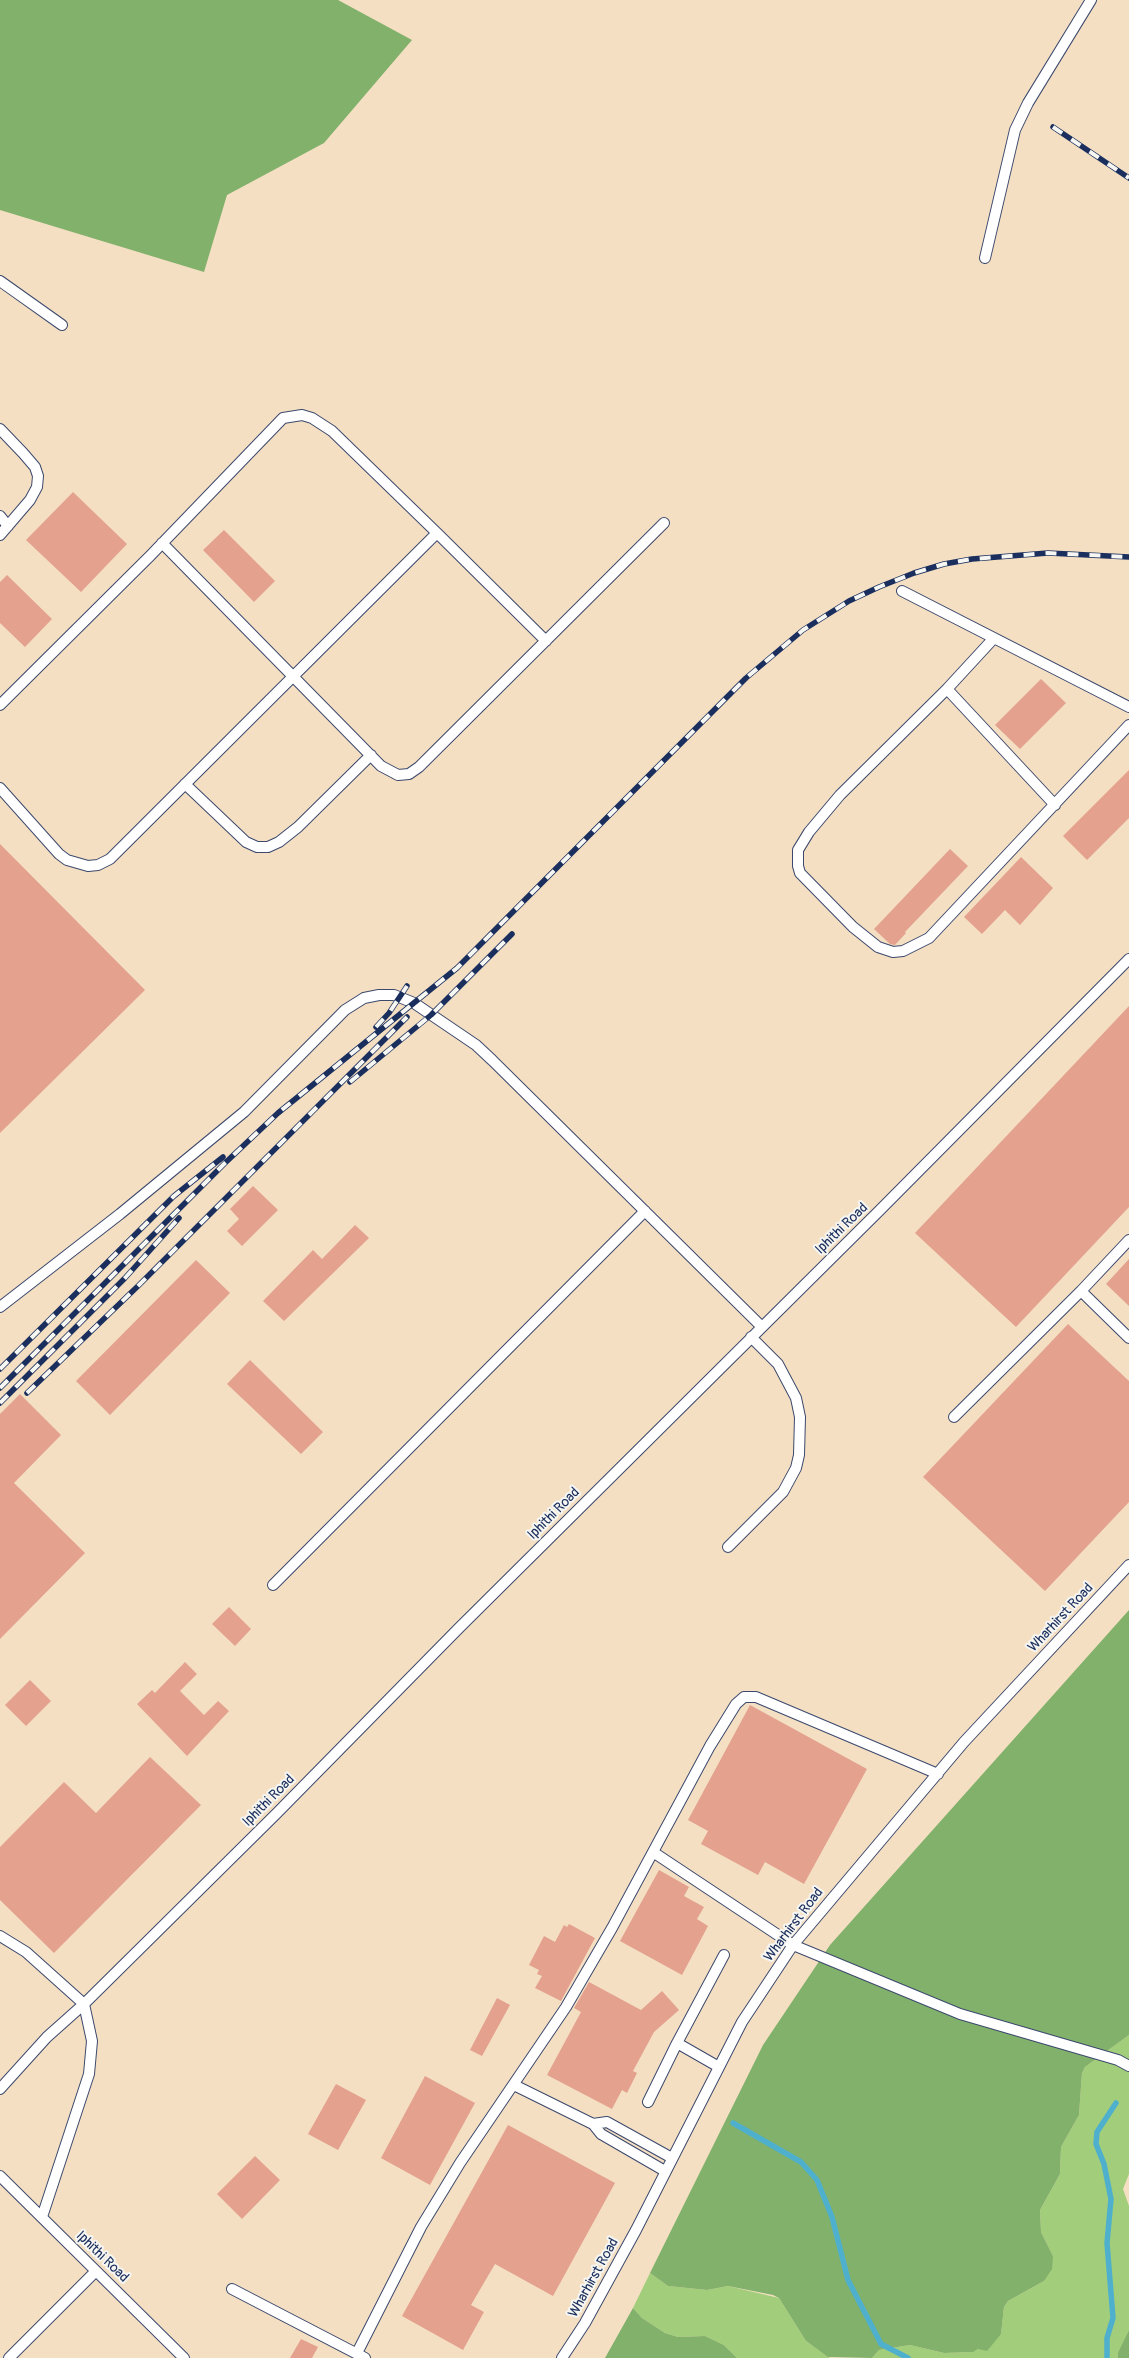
<!DOCTYPE html>
<style>
body{margin:0}
canvas{display:block;background:#f4dfc3}
</style>
<canvas width="1129" height="2358"></canvas>
<script>
const c = document.querySelector('canvas').getContext('2d');
c.lineJoin = 'round';
function paint(path, color) { c.fillStyle = color; c.fill(path, 'evenodd'); }
const poly = rows => new Path2D(rows.map(r => 'M' + r).join(''));
function stroke(path, color, width, dash) { c.strokeStyle = color; c.lineWidth = width; c.lineCap = dash ? 'butt' : 'round'; c.setLineDash(dash || []); c.stroke(path); }
function drawText(font, color, halo, rows, align = 'center') {
  c.font = font + ' Pangolin,sans-serif'; c.lineWidth = 4; c.setLineDash([]); c.textBaseline = 'middle'; c.strokeStyle = halo; c.fillStyle = color; for (const [text, x, y, turn = 0] of rows) {
    c.save(); c.translate(x, y); c.rotate((+turn || 0) * Math.PI / 180); c.textAlign = isNaN(turn) ? turn : align; if (halo) c.strokeText(text, 0, 0); c.fillText(text, 0, 0); c.restore();
  }
}
paint(poly([
 [1129,2035,1129,2174,1123,2189,1129,2206,1129,2330,1118,2358,872,2358,879,2350,910,2345,944,2353,972,2352,978,2349,1001,2334,1004,2307,1008,2301,1044,2281,1053,2256,1041,2232,1040,2210,1060,2174,1061,2147,1079,2115,1082,2073,1085,2067],
 [650,2273,668,2286,707,2290,728,2286,779,2298,806,2341,830,2358,737,2358,724,2345,705,2336,678,2337,665,2333,642,2318,633,2308]
]), '#a2ce7b');
paint(poly([
 [0,0,338,0,412,40,324,143,227,195,204,272,0,210],
 [1129,1610,1129,2035,1085,2067,1082,2073,1079,2115,1061,2147,1060,2174,1040,2210,1041,2232,1053,2256,1052,2269,1044,2281,1008,2301,1004,2307,1001,2334,987,2351,978,2349,973,2352,944,2353,910,2345,879,2350,872,2358,828,2357,806,2341,779,2298,773,2295,728,2286,707,2290,668,2286,650,2273,763,2045,830,1945],
 [633,2308,642,2318,665,2333,678,2337,705,2336,724,2345,737,2358,605,2358],
 [1129,2330,1129,2358,1118,2358,1118,2353]
]), '#81b16b');
stroke(poly([
 [733,2123,801,2162,817,2180,832,2217,848,2280,881,2344,908,2358],
 [1107,2358,1107,2338,1113,2318,1107,2243,1111,2199,1104,2164,1096,2144,1097,2132,1116,2103]
]), '#4fb0ce', 5.5);
paint(poly([
 [73,492,127,544,81,592,26,540],
 [224,530,275,581,254,602,203,550],
 [7,575,52,619,25,647,0,623,0,582],
 [1041,679,1066,703,1020,749,995,725],
 [1129,770,1129,818,1087,860,1063,836],
 [0,844,145,990,0,1133],
 [950,849,968,866,905,932,906,933,895,945,890,944,874,929],
 [1021,857,1053,888,1020,925,1005,910,982,934,964,917],
 [1129,1006,1129,1207,1016,1327,915,1233],
 [253,1186,278,1210,242,1246,227,1231,239,1219,230,1209],
 [355,1225,369,1238,284,1321,263,1301,313,1250,322,1259],
 [1129,1259,1129,1306,1106,1284],
 [196,1260,230,1293,110,1415,76,1381],
 [1068,1324,1129,1381,1129,1502,1045,1591,923,1477],
 [250,1360,323,1432,301,1454,227,1384],
 [20,1394,61,1435,14,1483,85,1553,0,1639,0,1414],
 [229,1607,251,1629,235,1646,212,1624],
 [185,1662,197,1674,180,1691,204,1715,218,1701,229,1711,187,1756,137,1704,152,1690,155,1693],
 [30,1680,51,1701,26,1726,5,1705],
 [750,1705,867,1769,804,1884,765,1862,758,1875,701,1844,708,1831,688,1820],
 [150,1757,201,1805,54,1953,0,1900,0,1847,64,1782,96,1813],
 [659,1870,689,1887,684,1896,704,1907,697,1919,708,1926,682,1975,620,1941],
 [569,1924,595,1938,561,2001,535,1988,542,1976,537,1974,539,1970,529,1965,544,1936,555,1942,564,1925,567,1927],
 [589,1982,641,2010,662,1991,679,2010,654,2032,633,2071,637,2073,627,2093,622,2090,612,2109,547,2075,581,2012,574,2008],
 [497,1998,510,2005,482,2056,470,2050],
 [425,2076,475,2103,430,2185,381,2158],
 [336,2084,366,2100,338,2150,308,2134],
 [508,2125,615,2183,553,2296,495,2264,471,2305,484,2312,463,2350,402,2316],
 [255,2156,280,2180,242,2219,217,2194],
 [301,2339,318,2347,312,2358,290,2358]
]), '#e3a18e');
const lane = poly([
 [985,258,1015,130,1028,103,1091,0],
 [0,281,62,325],
 [0,429,23,453,35,467,38,476,37,487,30,500,0,535],
 [0,516,8,526],
 [437,533,546,641],
 [162,543,381,766,398,775,409,774,419,767,664,523],
 [902,591,1129,707],
 [994,638,947,689,840,795,809,832,798,850,798,866,800,873,853,927,878,947,893,952,903,951,929,938,1129,725],
 [947,689,1055,805],
 [0,705,150,556,283,418,302,415,312,418,332,431,437,533,110,859,98,865,88,866,67,860,59,854,0,788],
 [185,784,246,842,257,847,268,847,279,842,298,827,371,755],
 [1081,1291,1129,1338],
 [0,1307,120,1214,244,1112,345,1010,364,998,379,995,394,995,414,1003,476,1045,492,1060,762,1327],
 [954,1417,1081,1291,1129,1240],
 [728,1547,783,1492,796,1468,799,1455,800,1417,796,1398,778,1364,751,1337],
 [273,1585,645,1211],
 [653,1852,793,1945,960,2014,1118,2060,1129,2066],
 [0,1936,26,1952,84,2004,92,2041,89,2074,42,2217],
 [719,2067,677,2043,724,1955],
 [514,2085,593,2124,601,2134,665,2171],
 [0,2089,47,2037,84,2004,276,1814,459,1628,880,1210,1129,959],
 [648,2102,677,2043],
 [593,2124,607,2122,672,2158],
 [0,2176,184,2358],
 [232,2289,365,2358],
 [357,2353,421,2227,460,2163,566,2007,612,1928,710,1746,736,1704,744,1697,756,1697,938,1774],
 [9,2358,96,2271],
 [562,2358,585,2323,636,2230,742,2022,793,1945,964,1742,1129,1565]
]);
stroke(lane, '#3c496d', 12);
stroke(lane, '#fff', 10);
const rail = poly([
 [1053,127,1129,178],
 [376,1027,389,1013,407,986],
 [350,1082,431,1015,512,934],
 [0,1369,174,1196,223,1157],
 [0,1388,225,1163,278,1113,457,968,746,678,803,630,849,601,879,587,914,573,944,564,972,559,1048,553,1129,557],
 [27,1393,138,1286,407,1017],
 [0,1403,125,1278,179,1218]
]);
stroke(rail, '#1b2f5e', 5.5);
stroke(rail, '#f6f6f2', 4, [11]);
drawText('14px', '#1b2f5e', '#f6f6f2', [
 ["Iphithi Road",842,1229,-44],
 ["Iphithi Road",554,1514,-45],
 ["Wharhirst Road",1061,1618,-47],
 ["Iphithi Road",269,1801,-45],
 ["Wharhirst Road",794,1925,-53],
 ["Iphithi Road",102,2257,44],
 ["Wharhirst Road",594,2278,-61]
]);
</script>
